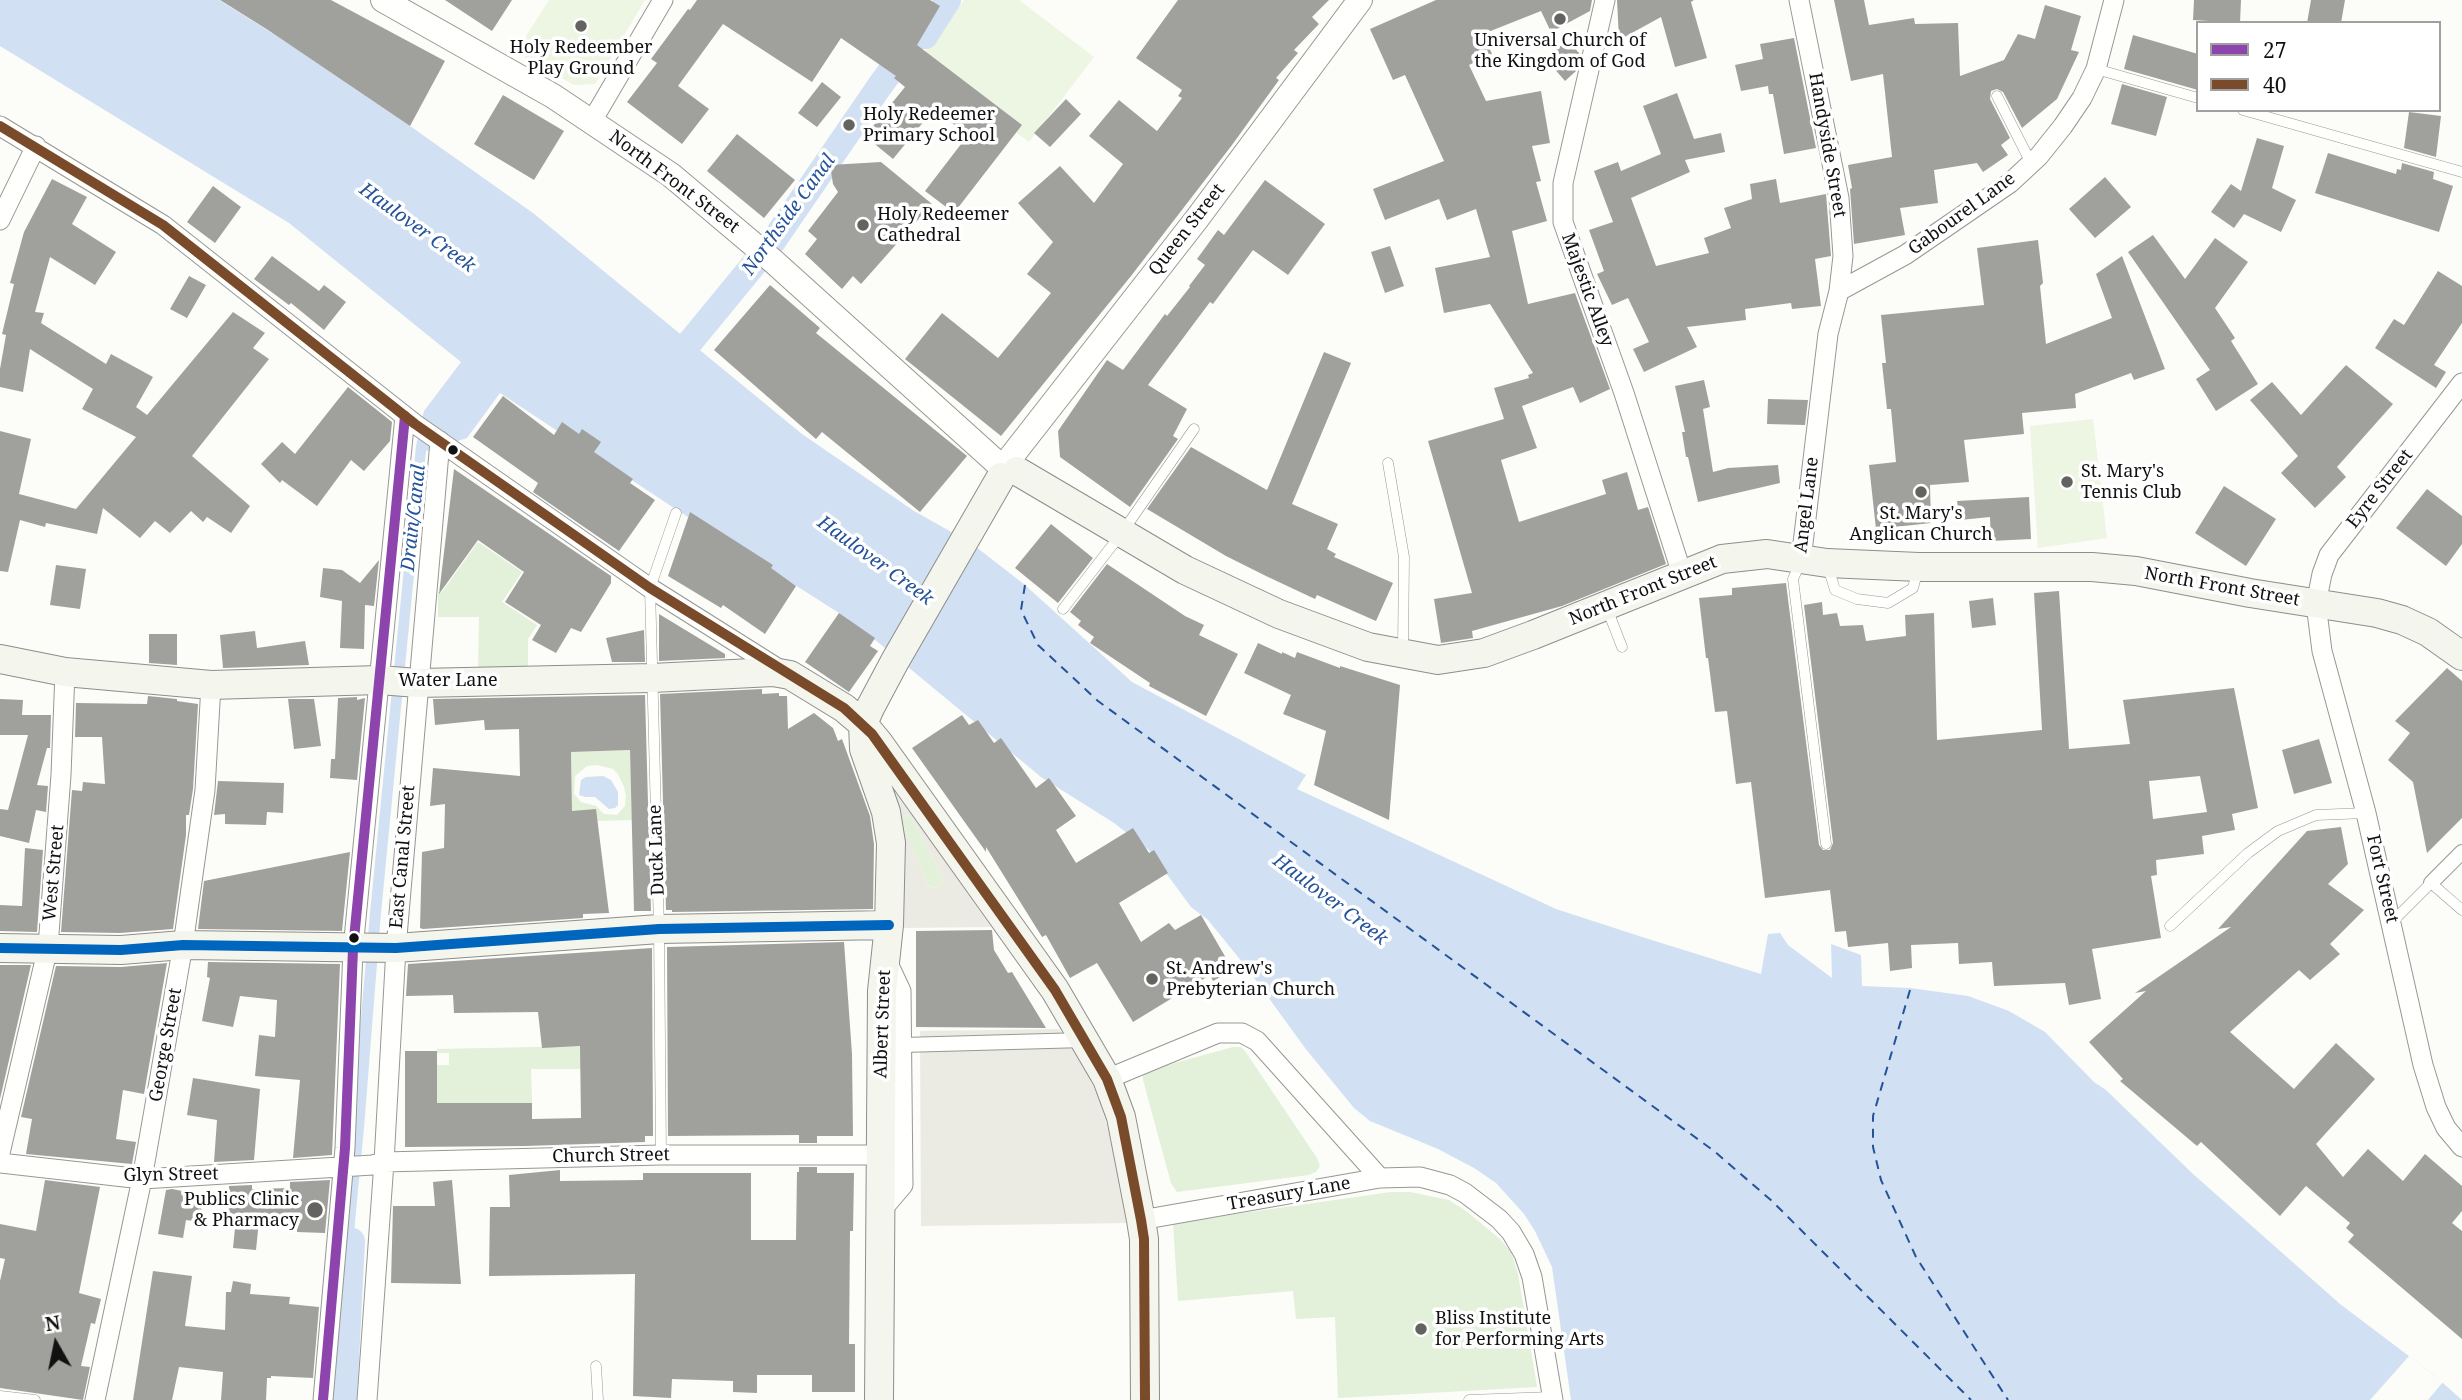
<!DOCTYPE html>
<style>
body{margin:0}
#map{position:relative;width:2462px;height:1400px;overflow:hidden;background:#fcfcf8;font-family:"Noto Serif",serif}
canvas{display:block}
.legend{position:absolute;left:2196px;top:21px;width:245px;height:91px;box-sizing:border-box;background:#fff;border:2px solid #a0a0a0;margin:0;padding:9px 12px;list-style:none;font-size:21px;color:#111}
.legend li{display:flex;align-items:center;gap:14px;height:35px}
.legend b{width:35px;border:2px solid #a0a0a0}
.north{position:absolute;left:21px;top:1309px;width:70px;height:70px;-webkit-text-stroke:5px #fff;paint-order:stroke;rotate:351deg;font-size:19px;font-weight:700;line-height:28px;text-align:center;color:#111}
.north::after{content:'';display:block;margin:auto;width:24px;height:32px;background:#111;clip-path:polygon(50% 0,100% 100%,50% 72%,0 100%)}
</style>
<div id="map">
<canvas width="2462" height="1400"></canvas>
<ul class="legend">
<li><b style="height:9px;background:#8e44ad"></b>27</li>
<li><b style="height:9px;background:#7a4b2a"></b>40</li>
</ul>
<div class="north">N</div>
</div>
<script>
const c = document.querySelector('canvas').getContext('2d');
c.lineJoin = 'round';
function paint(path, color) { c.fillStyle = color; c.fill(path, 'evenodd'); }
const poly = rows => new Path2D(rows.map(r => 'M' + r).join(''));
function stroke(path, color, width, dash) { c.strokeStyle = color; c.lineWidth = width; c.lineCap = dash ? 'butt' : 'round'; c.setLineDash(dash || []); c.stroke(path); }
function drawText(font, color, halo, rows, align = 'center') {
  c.font = font + ' "Noto Serif",serif'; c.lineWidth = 7; c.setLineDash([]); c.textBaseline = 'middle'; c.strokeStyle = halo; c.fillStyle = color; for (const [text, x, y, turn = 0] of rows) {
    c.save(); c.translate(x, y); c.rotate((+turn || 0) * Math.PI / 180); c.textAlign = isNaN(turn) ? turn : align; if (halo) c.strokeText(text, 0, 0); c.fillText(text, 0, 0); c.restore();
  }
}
paint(poly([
 [478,542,522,572,502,602,537,625,528,639,528,668,478,671,479,617,438,617,438,592,442,592],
 [630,750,632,820,597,821,572,811,571,752],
 [597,765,613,769,618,774,624,787,626,796,625,806,617,815,604,814,596,806,581,802,574,794,575,776,587,766],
 [906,815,912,818,943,879,940,887,931,888,927,884,902,822,902,818],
 [588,1046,601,1069,531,1069,532,1103,405,1103,405,1091,437,1091,437,1065,449,1065,449,1053,437,1053,437,1049],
 [1233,1047,1241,1047,1245,1051,1317,1158,1320,1166,1316,1172,1309,1175,1177,1192,1171,1183,1143,1080,1143,1075,1153,1069],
 [1391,1192,1410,1192,1449,1200,1466,1211,1500,1239,1511,1252,1518,1274,1537,1387,1338,1398,1335,1317,1296,1319,1293,1291,1178,1301,1173,1223]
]), '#e3f0da');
paint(poly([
 [549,0,645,0,595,84,574,85,516,52],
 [964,0,1019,0,1094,57,1029,142,919,59],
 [2093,419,2107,538,2038,548,2030,426]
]), '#edf5e3');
paint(poly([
 [891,787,914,817,991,927,902,928],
 [906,815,912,818,943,879,940,887,931,888,927,884,902,822,902,818],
 [1059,1029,1085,1067,1100,1103,1109,1131,1130,1223,921,1226,920,1031]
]), '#ecebe3');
paint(poly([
 [0,0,219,0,277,36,410,126,533,213,802,434,914,511,971,543,1025,585,1132,682,1306,775,1297,789,1556,909,1642,937,1761,974,1768,934,1780,933,1788,945,1832,978,1831,944,1861,955,1862,986,1910,988,1968,996,2009,1011,2045,1032,2094,1082,2106,1090,2193,1174,2340,1304,2434,1375,2462,1400,1571,1400,1552,1267,1535,1231,1524,1214,1496,1183,1474,1168,1438,1149,1370,1121,1354,1108,1305,1048,1247,968,1208,920,1191,907,1149,850,1114,823,1041,777,879,643,839,613,677,510,500,393,467,438,426,451,381,913,364,1128,338,1400,328,1400,370,913,416,446,424,411,461,362,289,223,0,46],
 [603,776,611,780,618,792,618,805,615,808,609,809,595,797,585,797,579,795,581,780,586,777]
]), '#d1e1f3');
paint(poly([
 [2409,1356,2443,1382,2428,1400,2370,1400]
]), '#fcfcf8');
stroke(poly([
 [668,369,774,240,879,87,917,35,925,36,948,0],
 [344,1400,352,1241]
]), '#d1e1f3', 26);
stroke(poly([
 [1025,585,1021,610,1038,645,1098,701,1714,1151,1772,1201,1971,1400],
 [1910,990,1873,1116,1873,1147,1881,1180,1916,1257,2008,1400]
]), '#245399', 2, [9, 7]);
paint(poly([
 [220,0,331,0,445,61,410,126,268,30],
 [445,0,512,0,492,31],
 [697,0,930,0,940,6,917,45,1022,125,954,213,925,191,968,135,934,109,893,159,865,136,905,87,894,78,896,76,841,38,812,82,723,24,678,86,709,109,682,144,627,102,657,63,651,59,688,9,690,10],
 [1178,0,1329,0,1312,17,1319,24,1294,50,1298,53,1276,78,1279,80,1232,145,1131,276,1001,436,905,359,942,313,998,358,1051,293,1027,274,1053,242,1018,203,1060,166,1094,203,1123,164,1089,136,1119,100,1157,131,1182,98,1178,96,1182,90,1136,58],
 [1436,0,1592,0,1590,11,1551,32,1541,11,1483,34,1492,54,1469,65,1486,101,1541,91,1550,143,1532,146,1541,181,1536,182,1547,221,1512,231,1528,304,1575,293,1610,389,1580,403,1573,387,1522,406,1537,448,1501,460,1519,522,1606,494,1602,480,1627,472,1638,510,1648,507,1666,564,1562,606,1472,631,1473,638,1441,643,1434,599,1472,593,1428,441,1504,419,1494,388,1529,378,1528,375,1533,373,1490,304,1444,313,1435,268,1490,257,1476,209,1447,220,1439,199,1385,220,1373,189,1444,161,1405,75,1393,80,1370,29],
 [1617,0,1694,0,1691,2,1707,58,1675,67,1661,17,1619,40],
 [1834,0,1864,0,1869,25,1914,18,1915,24,1958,23,1960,76,2004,60,2018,34,2035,39,2045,5,2081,16,2071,50,2079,52,2057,99,2022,128,2003,92,1997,89,1991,91,1990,99,2010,138,2001,145,2008,155,1983,172,1977,163,1934,170,1938,203,1900,208,1905,235,1854,244,1850,189,1852,188,1848,165,1892,157,1883,74,1851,81],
 [2194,0,2241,0,2240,23,2193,20],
 [2311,0,2345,0,2341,23,2307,23],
 [2133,35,2198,54,2198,90,2124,69],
 [1794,38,1816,148,1784,154,1773,94,1769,94,1768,86,1741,91,1735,65,1763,59,1760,44],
 [1567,40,1580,54,1576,71,1565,81,1546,59],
 [822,82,841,97,817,127,798,113],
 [2122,84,2167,97,2156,136,2111,124],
 [1677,93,1694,139,1721,133,1725,152,1685,160,1690,172,1631,198,1656,266,1709,253,1704,238,1731,228,1724,208,1752,199,1750,184,1776,179,1780,203,1826,194,1831,256,1815,259,1821,306,1792,309,1791,303,1745,309,1746,320,1687,327,1697,347,1644,372,1633,349,1649,342,1628,298,1612,305,1597,274,1604,271,1589,230,1613,222,1594,171,1618,162,1621,171,1661,154,1643,106],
 [503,95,564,131,534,180,474,144],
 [1066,99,1081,114,1050,147,1034,133],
 [2409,112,2441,116,2436,157,2404,148],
 [737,134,795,180,764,218,707,171],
 [2257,138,2284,146,2272,188,2296,200,2281,232,2244,214,2234,228,2211,212,2231,184,2241,191],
 [2328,153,2396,174,2397,169,2401,170,2402,163,2434,172,2433,179,2453,186,2439,232,2315,193],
 [881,162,932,204,861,284,853,276,842,289,805,254,817,239,808,231,838,192,833,184,830,165],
 [2105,177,2131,207,2095,238,2069,209],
 [52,179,87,197,72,224,116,252,95,285,50,257,35,312,44,313,41,323,106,364,111,354,153,377,136,407,147,415,233,312,265,333,253,348,269,359,192,456,250,506,231,533,207,517,203,522,191,511,170,533,155,521,140,538,103,508,97,534,46,523,45,527,20,520,8,572,0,571,0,431,31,439,19,494,76,509,136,437,82,409,93,389,30,349,23,392,0,387,0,369,6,335,2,334,14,284,10,283,24,232],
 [1265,180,1325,224,1288,275,1253,250,1213,304,1210,302,1148,385,1187,409,1173,436,1178,439,1130,507,1060,457,1058,431,1107,360,1123,370,1165,314,1167,316,1190,287,1189,286,1205,265,1197,259,1218,230,1224,235],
 [213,186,241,207,215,243,187,222],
 [2153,235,2185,279,2215,238,2248,262,2215,308,2235,338,2231,341,2258,384,2216,411,2196,379,2210,370,2128,252],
 [2038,240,2043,283,2040,286,2046,344,2112,318,2096,274,2122,256,2165,369,2134,380,2131,373,2075,394,2076,408,2022,413,2024,434,1964,440,1969,482,1930,485,1931,523,1876,529,1869,465,1896,462,1891,409,1887,409,1882,363,1886,363,1881,315,1984,305,1977,248],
 [1390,246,1404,286,1385,293,1371,252],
 [272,256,319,291,324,285,346,302,324,330,291,303,289,305,254,279],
 [2438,271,2462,286,2462,323,2434,365,2446,372,2436,388,2375,348,2394,319,2404,325],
 [189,276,206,285,187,318,170,309],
 [770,285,820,328,816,333,967,456,920,512,822,432,816,439,714,350],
 [1324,352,1351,363,1292,504,1338,524,1327,549,1336,554,1334,557,1393,583,1376,621,1317,595,1315,599,1266,576,1226,556,1147,509,1191,447,1267,490],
 [2346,365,2393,404,2337,467,2346,477,2315,508,2281,473,2298,456,2250,400,2272,382,2301,415],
 [1704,380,1710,407,1703,409,1713,472,1728,468,1778,465,1780,483,1698,502,1688,457,1686,457,1682,432,1685,432,1675,386],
 [348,387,392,422,390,441,364,471,351,460,317,506,282,480,280,483,261,464,282,442,295,454],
 [503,396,554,435,562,422,579,434,582,429,601,442,594,452,633,479,630,483,655,500,619,551,533,492,538,483,473,437],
 [1768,399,1808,400,1805,425,1767,424],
 [454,469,611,576,611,583,581,632,571,628,556,653,532,640,541,625,505,602,524,572,478,540,439,594],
 [2224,486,2276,519,2246,566,2195,533],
 [2427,489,2462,516,2462,544,2446,566,2396,528],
 [2029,497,2031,539,1991,541,1990,517,1960,520,1957,501],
 [690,512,773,565,771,568,796,586,765,634,723,605,721,608,668,576],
 [1051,524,1093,558,1058,603,1015,568],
 [379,560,374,606,365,605,364,649,340,648,342,601,320,597,323,568,342,570,360,583],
 [1107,564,1185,616,1204,625,1199,635,1238,654,1206,716,1149,686,1150,683,1090,643,1094,637,1078,625,1081,621,1070,612],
 [56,565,86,569,80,609,50,605],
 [1786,583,1819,845,1823,850,1830,850,1833,843,1804,605,1822,602,1823,615,1837,613,1840,626,1863,625,1866,641,1906,636,1905,615,1934,613,1937,740,2042,730,2034,593,2059,591,2069,749,2130,744,2123,700,2234,688,2258,808,2232,814,2235,830,2202,836,2204,854,2156,860,2157,875,2151,876,2161,938,2092,949,2101,999,2069,1005,2065,983,1994,986,1992,962,1959,964,1958,943,1911,945,1912,968,1890,971,1888,943,1848,947,1846,931,1835,932,1830,890,1765,898,1751,782,1736,784,1727,711,1715,712,1708,658,1706,658,1699,598,1732,595,1732,588],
 [2200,776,2207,812,2153,819,2149,781],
 [1993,598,1996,625,1972,628,1969,601],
 [839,613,875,638,870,646,878,651,849,692,805,662],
 [659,614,725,654,725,658,659,661],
 [644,630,645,662,612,662,606,638],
 [255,631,257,648,305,641,309,665,223,668,220,635],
 [149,634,177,634,177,665,149,663],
 [1258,643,1282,654,1282,652,1295,658,1297,652,1340,668,1340,666,1400,685,1389,820,1314,785,1326,731,1283,714,1291,695,1244,673],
 [2447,668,2462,681,2462,818,2427,853,2413,782,2388,760,2410,733,2395,721],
 [762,689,762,694,779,693,779,696,787,696,788,729,814,713,833,728,838,741,842,739,870,816,874,844,873,909,672,912,672,910,666,910,660,694],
 [645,695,651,911,634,911,630,750,571,752,572,811,596,809,609,913,583,914,583,918,423,929,420,928,422,852,444,848,445,804,430,806,433,768,520,776,519,729,485,730,484,720,435,725,433,699],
 [148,696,177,699,177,701,198,704,193,789,189,815,186,815,186,835,173,929,120,933,61,932,72,790,82,791,83,782,105,784,102,737,75,737,76,703,147,704],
 [357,697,357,700,365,698,357,780,330,778,331,759,335,759,338,698],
 [0,699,23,700,22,715,51,715,50,748,47,748,37,785,48,786,46,812,36,810,29,843,0,836,0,809,8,810,28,735,0,735],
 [288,699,314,699,321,746,294,749],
 [962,715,969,725,978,720,994,743,1001,738,1036,788,1049,778,1076,816,1056,830,1076,863,1133,828,1149,853,1154,850,1168,873,1119,903,1141,942,1169,923,1175,930,1201,915,1233,970,1213,981,1210,975,1133,1022,1097,963,1070,978,1046,935,1042,937,986,847,986,852,912,748],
 [2319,739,2332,783,2294,794,2282,750],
 [218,781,284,783,283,813,267,812,266,825,225,824,225,814,214,815],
 [2341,827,2348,864,2328,884,2364,910,2330,944,2340,954,2310,980,2299,970,2230,1032,2294,1089,2336,1043,2375,1079,2316,1144,2343,1177,2368,1149,2403,1181,2425,1154,2462,1186,2462,1211,2452,1223,2462,1231,2462,1339,2348,1242,2354,1235,2346,1228,2350,1223,2306,1186,2280,1216,2201,1142,2197,1146,2120,1081,2123,1079,2089,1042,2146,991,2135,993,2231,927,2218,929,2307,831],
 [25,848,43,850,37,932,0,931,0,905,22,906],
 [350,852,342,931,198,929,204,881],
 [992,930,994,950,1008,973,1012,972,1046,1028,916,1027,916,931],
 [844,942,852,1054,853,1136,817,1136,817,1143,799,1143,799,1135,668,1136,667,947],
 [652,948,653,1136,645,1136,645,1142,525,1146,405,1147,405,1051,437,1051,437,1103,532,1103,532,1119,581,1118,580,1046,542,1048,538,1012,454,1013,453,995,406,996,408,964],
 [208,962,340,964,332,1155,293,1158,300,1080,255,1076,259,1035,275,1037,277,1000,240,996,233,1027,202,1021,210,978,207,977],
 [167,963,144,1094,123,1090,116,1139,136,1142,132,1164,26,1154,32,1119,21,1117,56,966,121,967],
 [0,965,31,965,0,1099],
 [193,1078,260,1089,254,1160,214,1162,217,1120,187,1115],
 [799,1167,817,1167,817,1173,854,1173,853,1231,850,1231,849,1344,855,1344,855,1392,812,1392,812,1375,757,1375,757,1393,733,1392,733,1381,672,1379,671,1398,633,1396,635,1274,489,1276,490,1207,510,1207,509,1175,560,1170,560,1181,643,1180,643,1173,751,1173,751,1240,796,1240,797,1172,799,1172],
 [45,1180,100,1187,79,1293,101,1299,95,1324,91,1323,81,1366,90,1367,83,1400,0,1388,0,1281,5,1259,0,1258,0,1224,36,1231],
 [330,1180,325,1233,297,1232,297,1221,259,1221,256,1250,233,1248,235,1228,228,1227,229,1186,252,1185,252,1189,290,1188,290,1182],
 [452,1180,461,1284,391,1283,393,1206,435,1206,433,1182],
 [172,1189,203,1195,200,1222,186,1220,183,1238,158,1234,166,1190],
 [153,1271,192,1276,185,1326,225,1330,226,1292,231,1292,233,1281,251,1284,250,1294,290,1297,289,1304,319,1307,313,1378,271,1376,271,1378,267,1378,266,1400,221,1400,223,1372,179,1367,172,1400,133,1400]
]), '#a0a09d');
const service = poly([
 [2096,69,2198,98],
 [1997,96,2031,163],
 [2243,110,2462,172],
 [1388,463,1404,557,1403,651],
 [1801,561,1793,579,1826,844],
 [1828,567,1835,590,1857,599,1888,603,1913,588,1918,569],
 [1606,606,1622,647],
 [1063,609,1121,534,1194,429],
 [2392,922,2431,883,2462,910],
 [2170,926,2248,853,2278,831,2316,815,2366,813],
 [661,1155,659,929,650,588,676,513],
 [596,1366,598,1400],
 [0,1396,35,1400],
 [1469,1400,1552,1397]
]);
const pedestrian = poly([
 [2431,883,2462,852],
 [902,1045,1085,1040]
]);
const minor = poly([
 [1605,0,1563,183,1563,222,1624,393,1682,574],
 [1799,0,1839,198,1843,256,1839,291,1828,334,1801,560],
 [592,121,663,0],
 [0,126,163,225,415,424,650,588,785,673],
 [0,220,36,146],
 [1839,291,1905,255,1943,229,2010,183,2039,156,2063,126,2082,98,2096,69,2114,0],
 [2462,383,2329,555,2322,574,2316,604,2322,651,2366,813,2423,1065,2436,1107,2446,1128,2462,1147],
 [1107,1079,1218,1033,1242,1033,1257,1041,1380,1178],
 [0,1153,48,947,61,775,65,672],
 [0,1163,142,1179,373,1165,384,1162,661,1155,880,1155],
 [880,1212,903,1185,901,991,886,959],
 [1141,1220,1380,1178,1420,1177,1450,1185,1465,1193,1499,1219,1511,1232,1524,1254,1532,1277,1553,1400],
 [95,1400,142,1179,183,945,205,790,211,685],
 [323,1400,345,1148,353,949,405,416],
 [367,1400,384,1162,396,948,440,441]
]);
const tertiary = poly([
 [383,0,553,96,671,175,773,261,996,462],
 [1011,457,1196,220,1360,0]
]);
const secondary = poly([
 [1017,471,1185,570,1279,614,1368,647,1438,660,1484,653,1533,635,1722,559,1767,554,1827,563,1919,567,2092,567,2136,571,2250,593,2377,613,2402,620,2428,632,2462,656],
 [0,659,65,672,211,685,379,680,418,683,652,678,773,672,790,675,844,708,863,724,878,742,1055,990,1107,1079,1121,1117,1141,1220,1144,1239,1145,1400],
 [0,948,121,950,183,945,396,948,659,929,889,925],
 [879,1400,882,991,889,925,891,843,886,812,864,749,863,724,870,708,895,661,1001,477]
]);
stroke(service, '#979795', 11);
stroke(pedestrian, '#979795', 16);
stroke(minor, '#979795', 21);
stroke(tertiary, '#979795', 26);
stroke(secondary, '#8d8d8c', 30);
stroke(service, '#fffffe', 10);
stroke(pedestrian, '#fffffe', 14);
stroke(minor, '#fffffe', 19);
stroke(tertiary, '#fffffe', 24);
stroke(secondary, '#f4f5ec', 28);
stroke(poly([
 [323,1400,345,1148,353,949,405,416]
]), '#8e44ad', 10);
stroke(poly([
 [0,126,163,225,415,424,650,588,844,708,872,734,1055,990,1107,1079,1121,1117,1141,1220,1144,1239,1145,1400]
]), '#7a4b2a', 10);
stroke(poly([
 [0,948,121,950,183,945,396,948,659,929,889,925]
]), '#0065bd', 10);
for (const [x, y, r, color] of [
 [1560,19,7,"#636362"],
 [581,26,7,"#636362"],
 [849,125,7,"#636362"],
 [863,225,7,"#636362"],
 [453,450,6,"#111"],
 [2067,482,7,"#636362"],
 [1921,492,7,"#636362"],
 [354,938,6,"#111"],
 [1152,979,7,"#636362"],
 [315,1210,9,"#636362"],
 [1421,1329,7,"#636362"]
]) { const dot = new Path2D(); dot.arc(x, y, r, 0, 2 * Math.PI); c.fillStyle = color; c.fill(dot); stroke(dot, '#fff', 2.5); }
drawText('18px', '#111', '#fff', [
 ["Universal Church of",1560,41,"center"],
 ["the Kingdom of God",1560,62,"center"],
 ["Holy Redeember",581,48,"center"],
 ["Play Ground",581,69,"center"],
 ["Holy Redeemer",863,115],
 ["Primary School",863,136],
 ["Holy Redeemer",877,215],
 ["Cathedral",877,236],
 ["St. Mary's",2081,472],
 ["Tennis Club",2081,493],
 ["St. Mary's",1921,514,"center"],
 ["Anglican Church",1921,535,"center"],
 ["St. Andrew's",1166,969],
 ["Prebyterian Church",1166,990],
 ["Publics Clinic",299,1200,"right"],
 ["& Pharmacy",299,1221,"right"],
 ["Bliss Institute",1435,1319],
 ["for Performing Arts",1435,1340]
], 'left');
drawText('18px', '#111', '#fff', [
 ["Handyside Street",1827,145,80],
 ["North Front Street",674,182,37],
 ["Gabourel Lane",1962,214,-36],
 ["Queen Street",1187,230,-52],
 ["Majestic Alley",1587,290,70],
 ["Eyre Street",2380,489,-52],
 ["Angel Lane",1807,505,-83],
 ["North Front Street",2222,587,10],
 ["North Front Street",1643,591,-22],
 ["Water Lane",448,681],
 ["Duck Lane",657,850,-92],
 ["East Canal Street",403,857,-85],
 ["West Street",54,873,-85],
 ["Fort Street",2382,879,77],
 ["Albert Street",883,1024,-88],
 ["George Street",166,1045,-80],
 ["Church Street",611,1156,-1],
 ["Glyn Street",171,1175,-1],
 ["Treasury Lane",1289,1194,-10]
]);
drawText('italic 19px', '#245399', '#fff', [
 ["Northside Canal",789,215,-54],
 ["Haulover Creek",417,228,36],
 ["Drain/Canal",414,518,-84],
 ["Haulover Creek",875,561,36],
 ["Haulover Creek",1330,900,37]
]);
</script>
